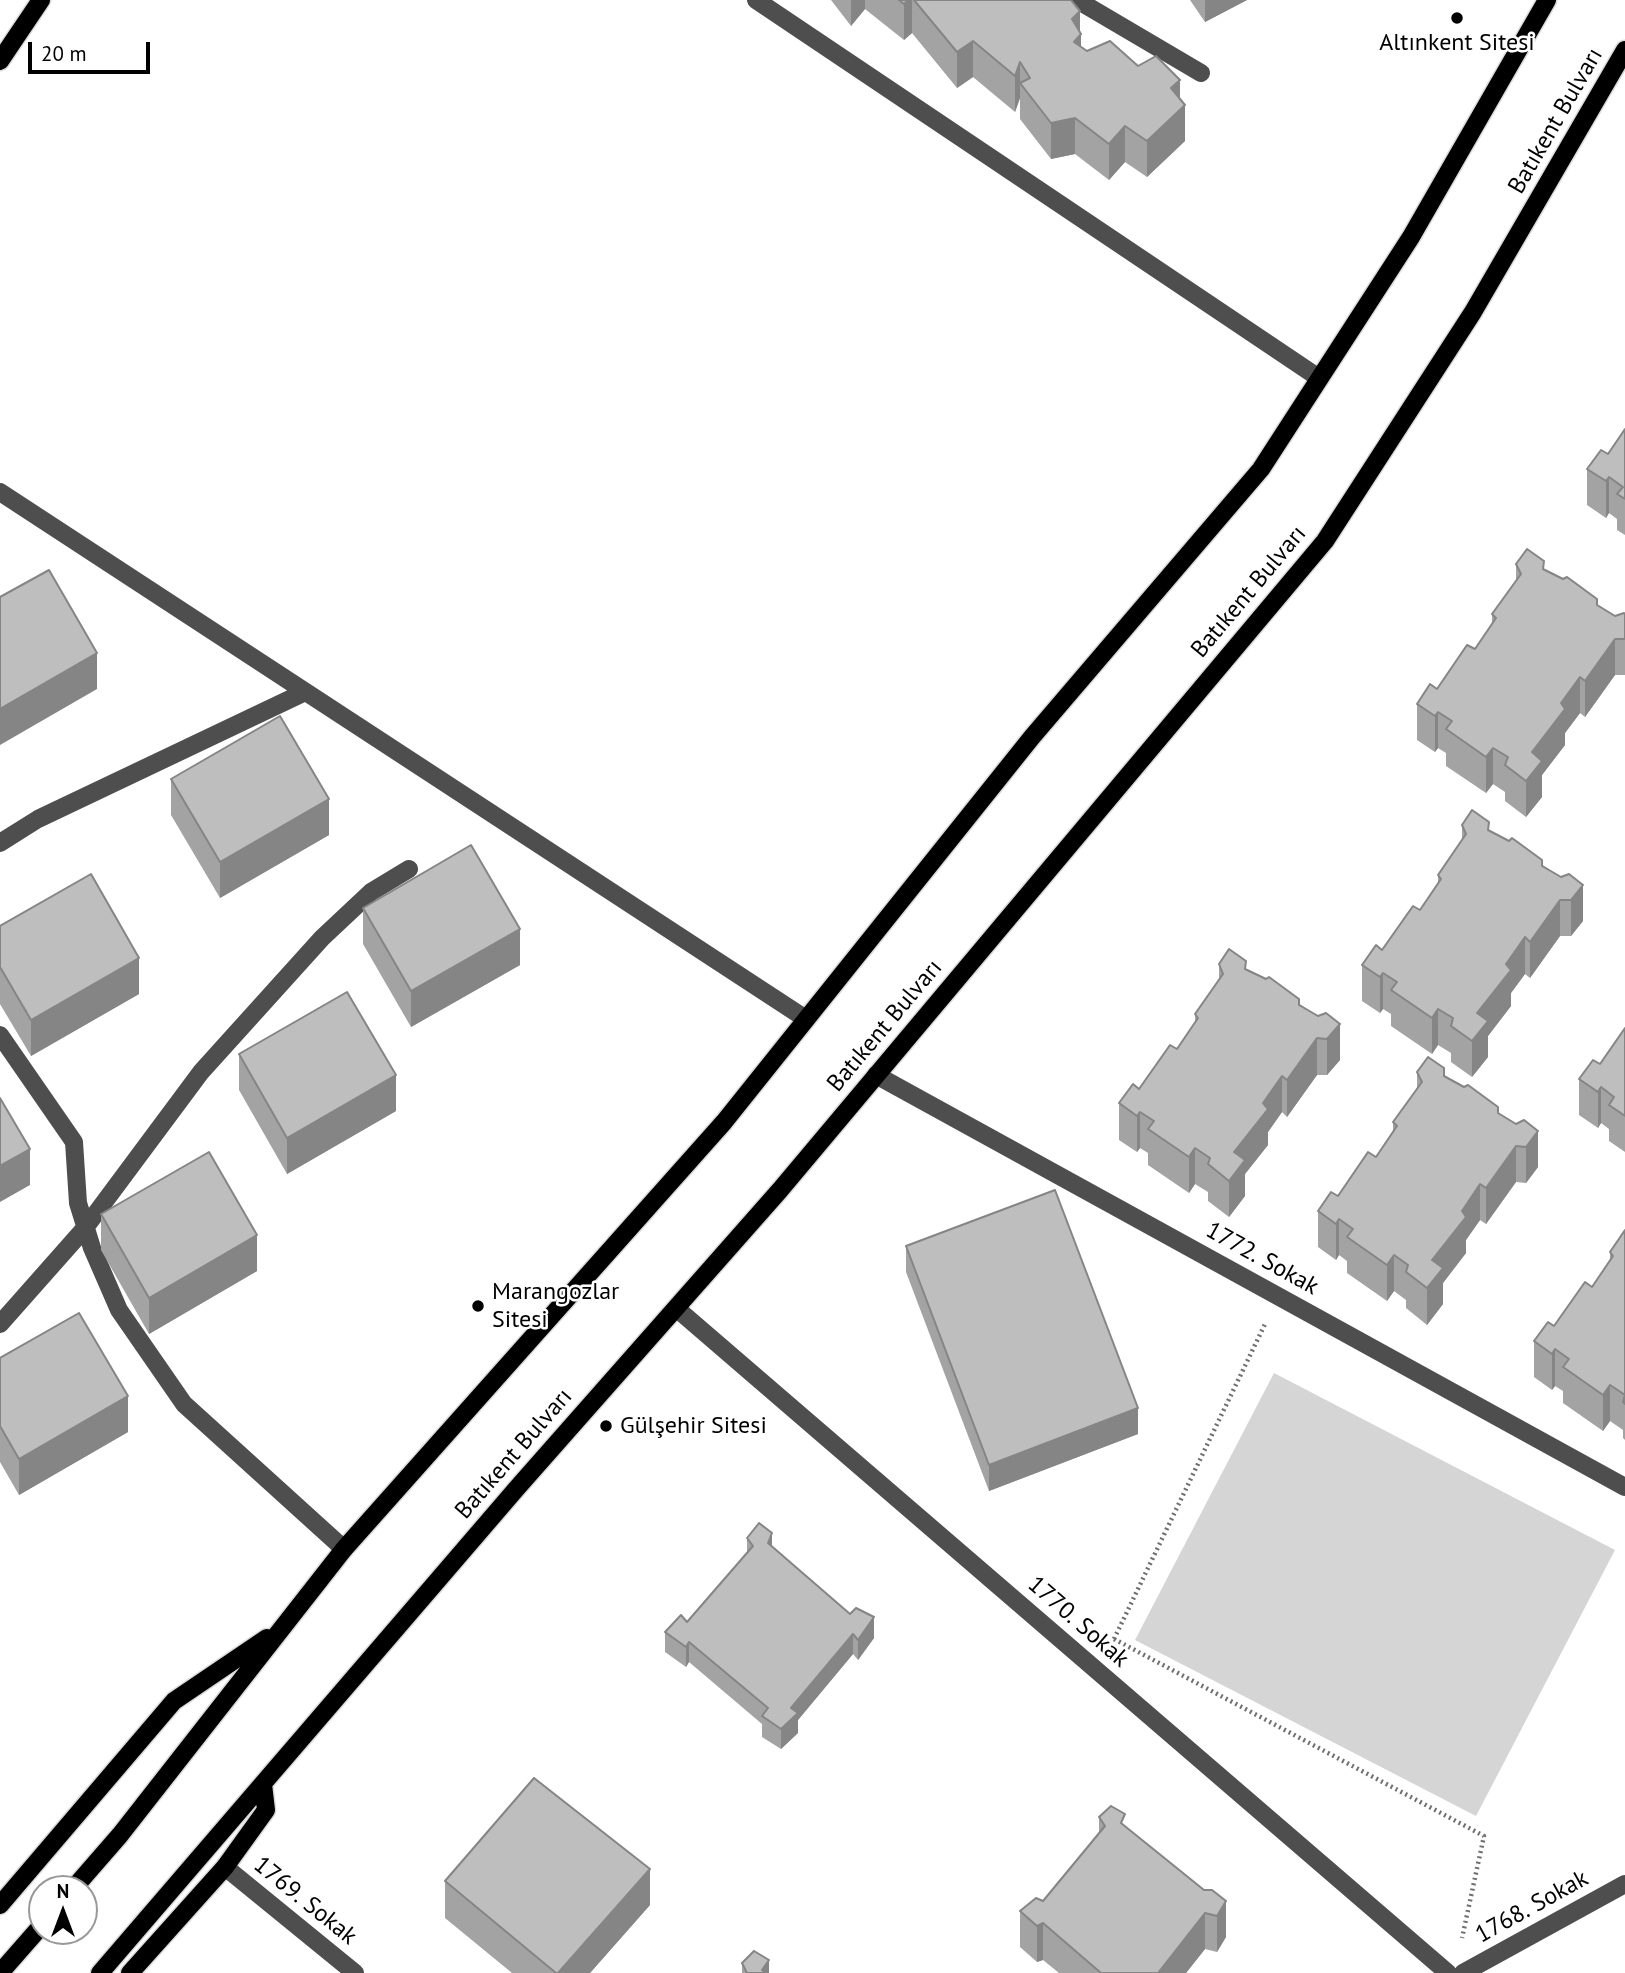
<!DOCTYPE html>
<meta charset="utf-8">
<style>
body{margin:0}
#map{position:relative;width:1625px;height:1973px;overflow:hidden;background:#fff;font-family:"PT Sans",sans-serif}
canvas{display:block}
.north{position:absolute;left:28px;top:1875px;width:70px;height:70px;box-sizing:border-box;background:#fff;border:2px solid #999;border-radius:50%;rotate:0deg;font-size:19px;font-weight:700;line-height:28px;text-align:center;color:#000}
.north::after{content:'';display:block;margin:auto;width:24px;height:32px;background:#000;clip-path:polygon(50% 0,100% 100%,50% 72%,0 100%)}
.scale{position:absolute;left:28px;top:42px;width:122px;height:32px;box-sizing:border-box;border:4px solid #000;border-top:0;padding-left:9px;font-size:21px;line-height:24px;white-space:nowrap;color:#000;-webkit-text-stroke:5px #fff;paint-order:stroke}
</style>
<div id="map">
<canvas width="1625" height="1973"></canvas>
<div class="north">N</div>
<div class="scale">20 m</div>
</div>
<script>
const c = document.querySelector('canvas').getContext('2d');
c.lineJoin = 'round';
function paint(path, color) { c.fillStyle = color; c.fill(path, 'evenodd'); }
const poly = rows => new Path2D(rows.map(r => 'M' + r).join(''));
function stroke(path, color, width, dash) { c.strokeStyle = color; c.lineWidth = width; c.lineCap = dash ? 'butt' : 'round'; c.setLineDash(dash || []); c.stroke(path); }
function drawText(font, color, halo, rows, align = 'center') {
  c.font = font + ' "PT Sans",sans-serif'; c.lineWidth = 5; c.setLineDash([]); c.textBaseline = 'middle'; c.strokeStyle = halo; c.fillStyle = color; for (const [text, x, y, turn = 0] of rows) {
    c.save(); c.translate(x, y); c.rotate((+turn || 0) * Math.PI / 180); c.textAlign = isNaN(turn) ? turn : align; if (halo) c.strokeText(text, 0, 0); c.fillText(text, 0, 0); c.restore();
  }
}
paint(poly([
 [1274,1373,1615,1550,1476,1816,1135,1640]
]), '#d5d5d5');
const major = poly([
 [0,61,41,0],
 [73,1889,120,1835,344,1549,724,1122,1032,737,1261,469,1411,237,1547,0],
 [0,1905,174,1701,267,1638],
 [0,1973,42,1925],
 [100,1973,517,1488,780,1190,1325,541,1473,312,1625,50],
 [130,1973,225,1867,266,1810,263,1784]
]);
stroke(major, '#dbdbdb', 21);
stroke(poly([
 [1114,1639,1484,1836,1462,1938],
 [1114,1639,1266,1322]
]), '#707070', 4.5, [2, 3.5]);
stroke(poly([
 [756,0,1319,378],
 [1077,0,1201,73],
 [0,492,806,1019],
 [0,843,38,819,305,692],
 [0,1035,74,1142,78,1203,92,1248,119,1310,184,1404,344,1549],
 [876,1075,1625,1487],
 [676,1308,1448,1973],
 [0,1324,85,1228,201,1072,322,938,371,892,409,869],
 [225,1867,355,1973],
 [1463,1973,1625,1884]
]), '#4e4e4e', 18);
stroke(major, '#000', 18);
paint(poly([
 [831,0,1071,0,1080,32,1081,47,1087,51,1138,66,1180,99,1185,141,1147,177,1125,162,1109,180,1075,154,1051,159,1020,119,1020,98,1015,112,973,77,957,88,912,33,904,40,865,9,851,26],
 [1190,0,1247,0,1205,22],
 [1625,429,1625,535,1617,530,1617,519,1609,513,1606,518,1587,505,1587,469,1608,454],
 [1516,564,1544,569,1615,616,1625,614,1625,675,1615,675,1585,717,1580,713,1565,733,1565,745,1542,775,1542,797,1526,817,1505,801,1505,792,1493,784,1486,793,1446,766,1446,753,1438,748,1435,752,1417,740,1417,704,1437,689,1475,649,1492,624,1492,614,1516,580],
 [171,779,329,835,220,898,171,815],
 [1462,825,1489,830,1561,877,1583,921,1571,936,1560,936,1530,978,1525,974,1511,993,1511,1006,1488,1036,1488,1057,1472,1077,1451,1062,1451,1053,1438,1045,1432,1054,1391,1026,1391,1014,1383,1009,1380,1013,1362,1001,1362,965,1382,950,1420,910,1438,885,1438,875,1462,841],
 [363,908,520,965,411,1027,363,944],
 [0,926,139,994,31,1056,0,1004],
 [1219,964,1246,969,1318,1016,1340,1060,1327,1075,1317,1075,1287,1117,1282,1112,1268,1132,1268,1145,1245,1174,1245,1196,1229,1217,1208,1201,1208,1192,1195,1184,1189,1193,1148,1165,1148,1153,1140,1148,1137,1152,1119,1140,1119,1103,1139,1089,1177,1049,1195,1023,1195,1014,1219,981],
 [1625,1028,1625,1152,1609,1141,1609,1129,1601,1123,1598,1128,1579,1115,1579,1079,1600,1064],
 [239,1054,396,1111,287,1174,239,1090],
 [1417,1072,1444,1077,1498,1113,1516,1124,1538,1167,1526,1183,1516,1182,1486,1224,1480,1220,1466,1240,1466,1253,1443,1283,1443,1304,1427,1325,1406,1308,1406,1300,1394,1291,1387,1301,1347,1273,1347,1261,1339,1255,1336,1260,1318,1247,1318,1211,1338,1196,1376,1157,1393,1131,1393,1122,1417,1089],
 [101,1214,257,1271,149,1334,101,1250],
 [1625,1230,1625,1440,1623,1438,1623,1430,1610,1421,1603,1431,1563,1403,1563,1391,1555,1386,1552,1390,1534,1377,1534,1341,1554,1326,1592,1287,1610,1261,1610,1252],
 [906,1246,1138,1434,989,1491,906,1272],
 [0,1358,128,1432,19,1495,0,1462],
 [747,1538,772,1547,874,1638,858,1660,853,1654,798,1720,798,1733,781,1749,762,1737,762,1724,689,1662,686,1667,665,1652,665,1632,687,1622,747,1553],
 [1099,1817,1125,1826,1204,1890,1212,1890,1226,1937,1217,1952,1205,1949,1186,1973,1059,1973,1043,1960,1037,1962,1020,1947,1020,1911,1043,1901,1099,1833],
 [445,1881,650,1905,590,1973,512,1973,445,1918],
 [742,1963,769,1973,742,1973]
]), '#a3a3a3');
paint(poly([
 [851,0,865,0,865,9,851,26],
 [908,0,912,0,912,33,904,40,904,4],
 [1205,0,1247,0,1205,22],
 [1080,11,1080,36,1081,34,1081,70,1074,78,1072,19],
 [973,41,973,77,957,88,957,52],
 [1020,62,1020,98,1015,112,1015,76],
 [1180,80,1180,110,1185,105,1185,141,1147,177,1147,141,1171,88],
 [1075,118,1075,154,1051,159,1051,123],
 [1125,126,1125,162,1109,180,1109,144],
 [1609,477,1609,513,1606,518,1606,481],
 [1615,639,1615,675,1585,717,1585,681],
 [97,653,97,689,0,745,0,709],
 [1580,677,1580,713,1565,733,1565,745,1542,775,1542,797,1526,817,1526,781,1532,752,1561,703],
 [1438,712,1438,748,1435,752,1435,716],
 [1493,748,1493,784,1486,793,1486,757],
 [329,799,329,835,220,898,220,862],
 [1583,885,1583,921,1571,936,1571,900],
 [1560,900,1560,936,1530,978,1530,942],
 [520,929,520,965,411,1027,411,991],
 [1525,937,1525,974,1511,993,1511,1006,1488,1036,1488,1057,1472,1077,1472,1041,1477,1013,1506,964],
 [139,958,139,994,31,1056,31,1020],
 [1383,973,1383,1009,1380,1013,1380,977],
 [1438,1009,1438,1045,1432,1054,1432,1018],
 [1340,1024,1340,1060,1327,1075,1327,1039],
 [1317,1038,1317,1075,1287,1117,1287,1080],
 [396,1075,396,1111,287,1174,287,1138],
 [1282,1076,1282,1112,1268,1132,1268,1145,1245,1174,1245,1196,1229,1217,1229,1181,1234,1152,1263,1103],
 [1601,1087,1601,1123,1598,1128,1598,1092],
 [1140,1112,1140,1148,1137,1152,1137,1116],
 [1538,1131,1538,1167,1526,1183,1526,1147],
 [1516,1146,1516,1182,1486,1224,1486,1188],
 [1195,1148,1195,1184,1189,1193,1189,1157],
 [30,1149,30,1185,0,1202,0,1166],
 [1480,1184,1480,1220,1466,1240,1466,1253,1443,1283,1443,1304,1427,1325,1427,1288,1432,1260,1462,1211],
 [1339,1219,1339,1255,1336,1260,1336,1224],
 [257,1235,257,1271,149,1334,149,1298],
 [1394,1255,1394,1291,1387,1301,1387,1265],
 [1555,1349,1555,1386,1552,1390,1552,1354],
 [1610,1385,1610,1421,1603,1431,1603,1395],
 [128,1396,128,1432,19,1495,19,1459],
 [1138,1408,1138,1434,989,1491,989,1465],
 [772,1533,772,1554,768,1543],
 [874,1617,874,1638,858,1660,858,1640],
 [853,1634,853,1654,798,1720,798,1733,781,1749,781,1729,791,1708],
 [689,1642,689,1662,686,1667,686,1647],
 [650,1869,650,1905,590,1973,558,1973],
 [1226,1901,1226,1937,1217,1952,1217,1916],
 [1205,1913,1205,1949,1186,1973,1158,1973],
 [1043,1923,1043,1960,1037,1962,1037,1926],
 [769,1960,769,1973,762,1973,762,1970]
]), '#858585');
const building = poly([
 [899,0,908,0,904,4,899,0],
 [914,0,1071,0,1080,11,1072,19,1081,34,1074,42,1087,51,1110,41,1138,66,1156,56,1180,80,1171,88,1185,105,1147,141,1125,126,1109,144,1075,118,1051,123,1020,83,1030,78,1020,62,1015,76,973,41,957,52,914,0],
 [1625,429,1625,499,1617,494,1623,487,1609,477,1606,481,1587,469,1601,450,1608,454,1625,429],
 [1527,549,1544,561,1543,569,1563,579,1567,577,1597,599,1597,605,1615,616,1624,613,1625,614,1625,639,1615,639,1585,681,1580,677,1561,703,1565,709,1532,752,1542,761,1526,781,1505,765,1508,757,1493,748,1486,757,1446,729,1452,721,1438,712,1435,716,1417,704,1430,684,1437,689,1467,645,1475,649,1496,618,1492,614,1521,574,1516,564,1527,549],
 [49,570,97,653,0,709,0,597,49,570],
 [280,716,329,799,220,862,171,779,280,716],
 [1472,810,1489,822,1488,830,1509,841,1512,838,1542,860,1542,866,1561,877,1569,874,1583,885,1571,900,1560,900,1530,942,1525,937,1506,964,1511,970,1477,1013,1488,1021,1472,1041,1451,1026,1453,1018,1438,1009,1432,1018,1391,990,1397,982,1383,973,1380,977,1362,965,1376,945,1382,950,1413,906,1420,910,1441,879,1438,875,1466,834,1462,825,1472,810],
 [471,845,520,929,411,991,363,908,471,845],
 [91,874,139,958,31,1020,0,967,0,926,91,874],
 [1229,949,1246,961,1245,969,1266,979,1269,977,1299,999,1299,1005,1318,1016,1326,1013,1340,1024,1327,1039,1317,1038,1287,1080,1282,1076,1263,1103,1268,1109,1234,1152,1245,1160,1229,1181,1208,1164,1210,1158,1195,1148,1189,1157,1148,1129,1154,1121,1140,1112,1137,1116,1119,1103,1133,1084,1139,1089,1170,1045,1177,1049,1198,1018,1195,1014,1223,974,1219,964,1229,949],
 [347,992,396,1075,287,1138,239,1054,347,992],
 [1625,1028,1625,1116,1609,1105,1614,1097,1601,1087,1598,1092,1579,1079,1593,1060,1600,1064,1625,1028],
 [1428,1057,1444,1068,1444,1076,1464,1087,1468,1085,1498,1107,1498,1113,1516,1124,1524,1120,1538,1131,1526,1147,1516,1146,1486,1188,1480,1184,1462,1211,1466,1217,1432,1260,1443,1268,1427,1288,1406,1272,1408,1265,1394,1255,1387,1265,1347,1237,1353,1229,1339,1219,1336,1224,1318,1211,1331,1192,1338,1196,1368,1152,1376,1157,1397,1126,1393,1122,1422,1082,1417,1072,1428,1057],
 [0,1098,30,1149,0,1166,0,1098],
 [209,1152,257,1235,149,1298,101,1214,209,1152],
 [1055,1190,1138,1408,989,1465,906,1246,1055,1190],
 [1625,1230,1625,1404,1623,1402,1625,1395,1610,1385,1603,1395,1563,1367,1569,1359,1555,1349,1552,1354,1534,1341,1548,1322,1554,1326,1585,1282,1592,1287,1613,1256,1610,1252,1625,1230],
 [79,1313,128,1396,19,1459,0,1426,0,1358,79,1313],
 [759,1523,772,1533,768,1543,850,1614,856,1608,874,1617,858,1640,853,1634,791,1708,798,1713,781,1729,762,1716,768,1708,689,1642,686,1647,665,1632,681,1615,687,1622,753,1546,747,1538,759,1523],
 [534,1778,650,1869,558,1973,556,1973,445,1881,534,1778],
 [1111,1806,1125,1814,1121,1823,1204,1890,1212,1890,1226,1901,1217,1916,1205,1913,1158,1973,1101,1973,1043,1923,1037,1926,1020,1911,1036,1898,1043,1901,1105,1826,1099,1817,1111,1806],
 [754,1951,769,1960,762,1970,766,1973,747,1973,742,1963,754,1951]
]);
paint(building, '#bebebe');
stroke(building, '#858585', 2);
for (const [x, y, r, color] of [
 [1457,18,7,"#000"],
 [478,1306,7,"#000"],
 [606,1426,7,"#000"]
]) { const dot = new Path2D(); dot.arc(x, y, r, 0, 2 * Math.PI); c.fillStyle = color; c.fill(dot); stroke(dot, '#fff', 2.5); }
drawText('24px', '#000', '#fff', [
 ["Altınkent Sitesi",1457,43,"center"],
 ["Marangozlar",492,1292],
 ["Sitesi",492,1320],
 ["Gülşehir Sitesi",620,1426]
], 'left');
drawText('24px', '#000', '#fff', [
 ["Batıkent Bulvarı",1556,121,-60],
 ["Batıkent Bulvarı",1249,592,-50],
 ["Batıkent Bulvarı",885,1026,-50],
 ["1772. Sokak",1262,1259,29],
 ["Batıkent Bulvarı",514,1454,-49],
 ["1770. Sokak",1078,1622,41],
 ["1769. Sokak",305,1901,39],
 ["1768. Sokak",1532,1907,-29]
]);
</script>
